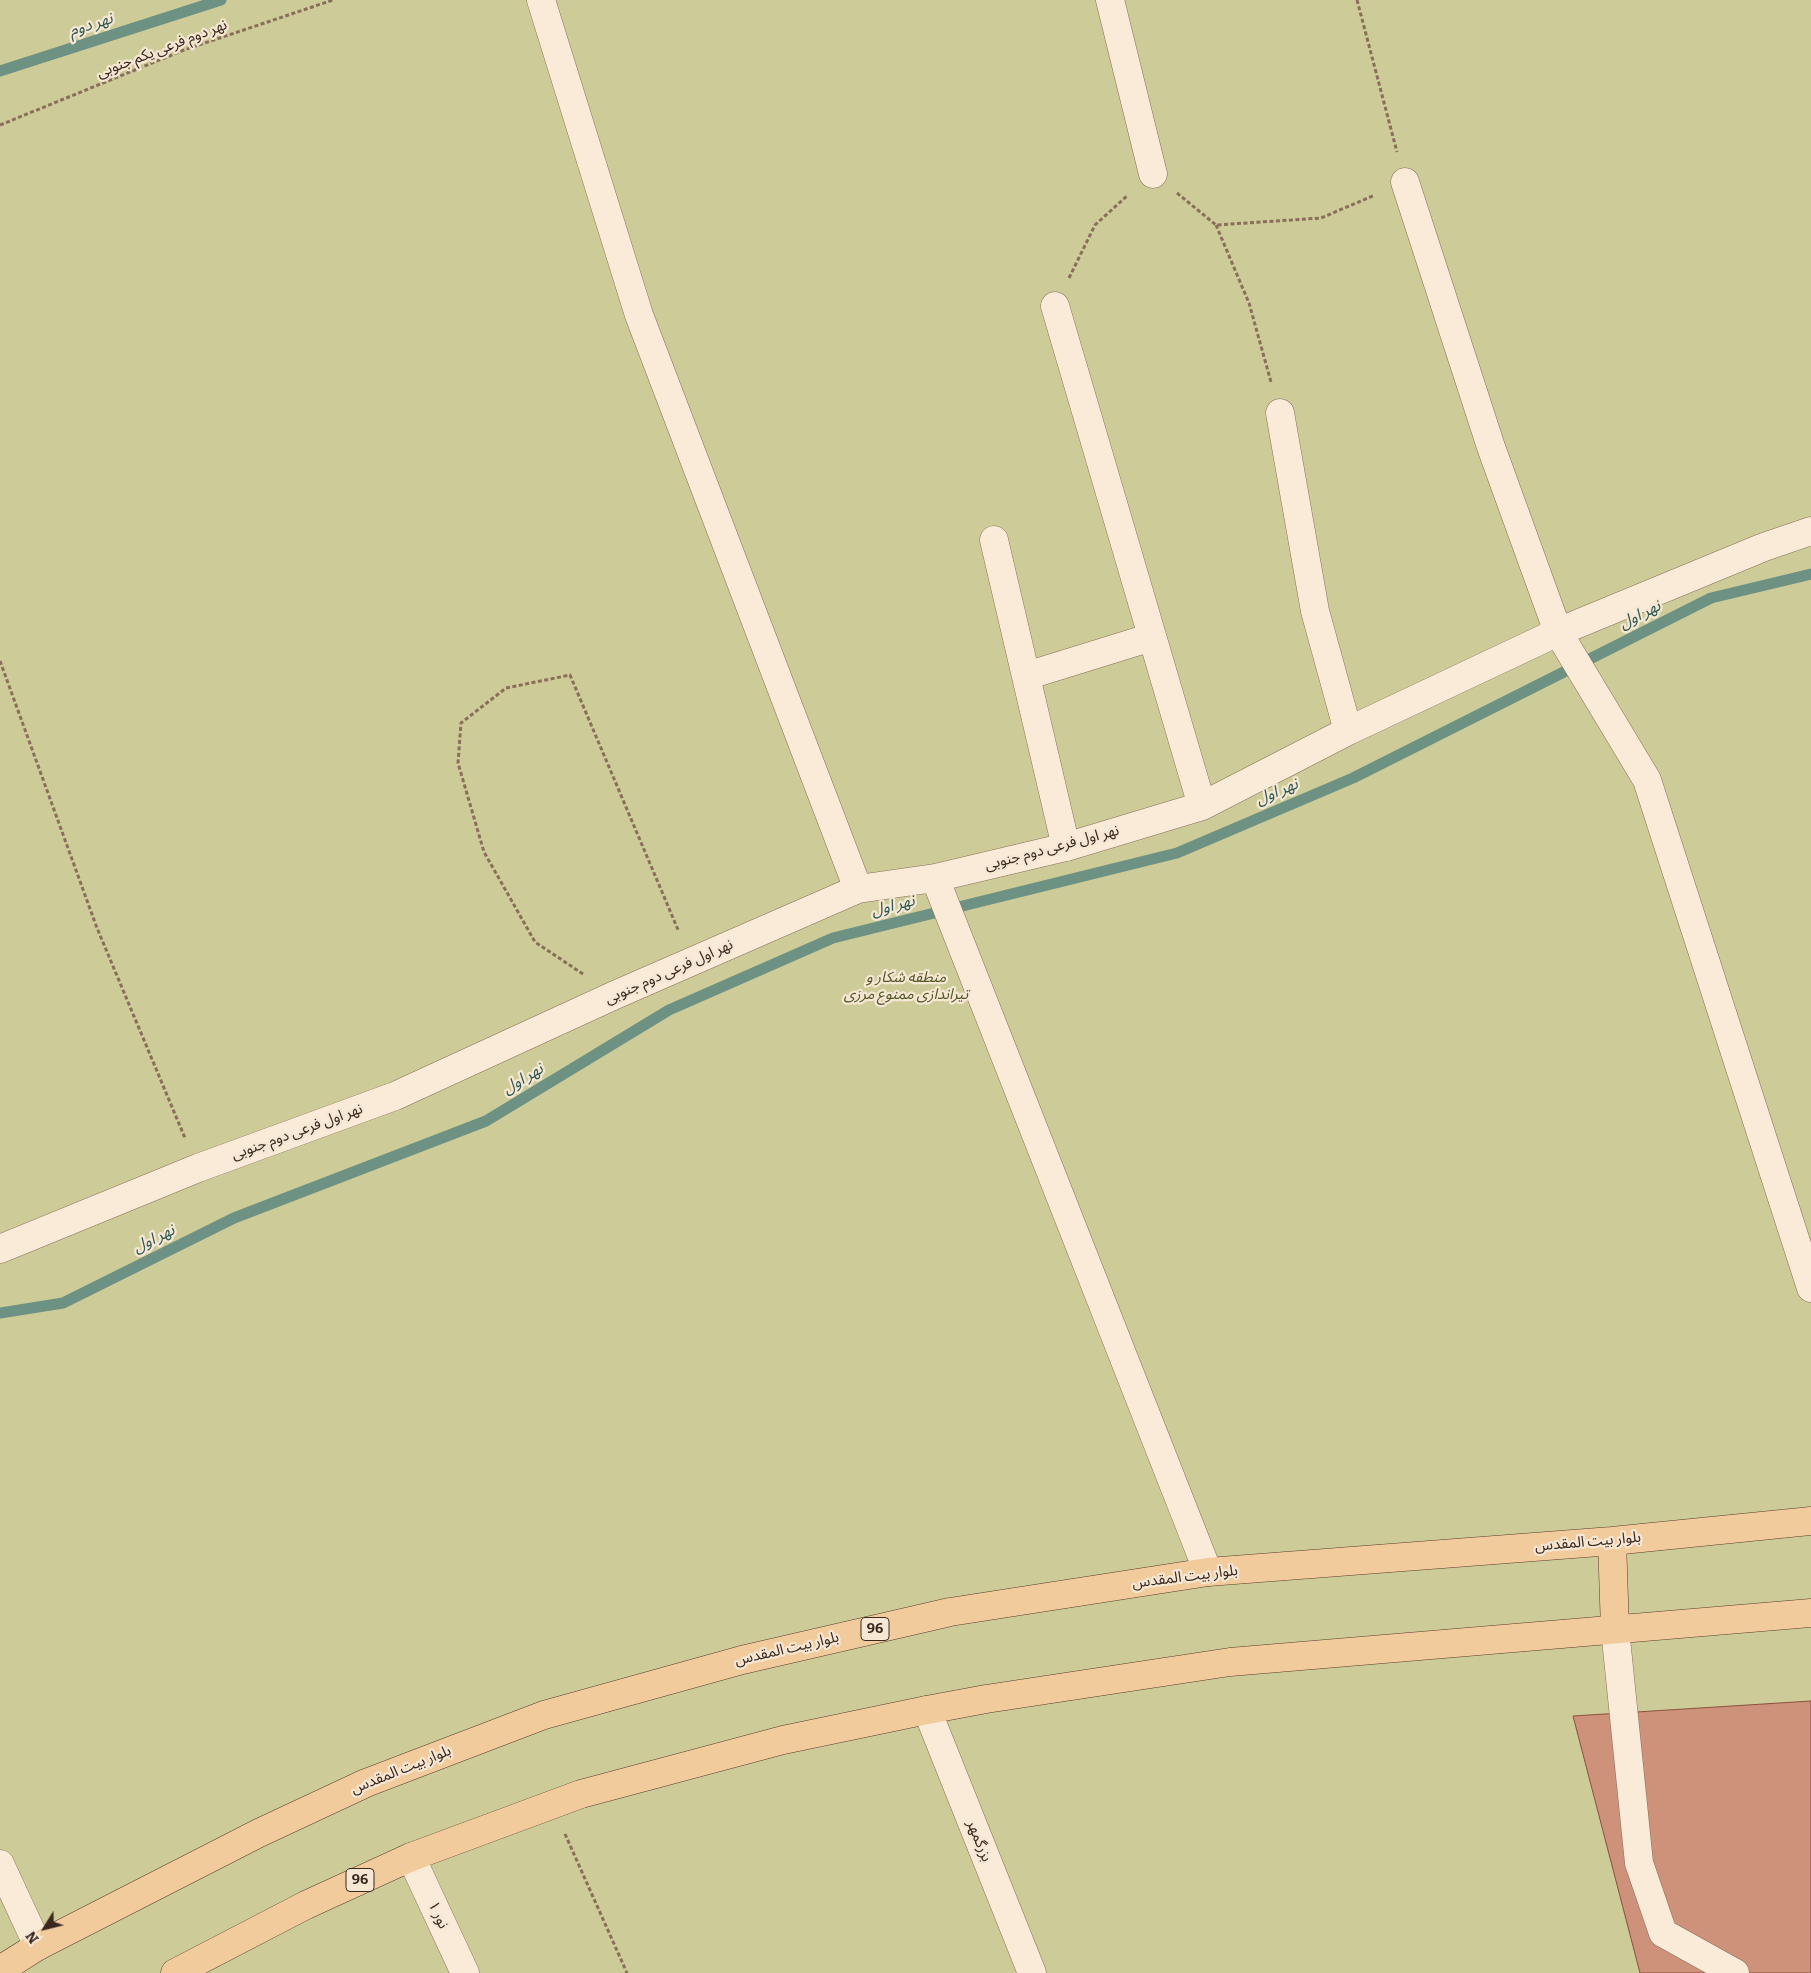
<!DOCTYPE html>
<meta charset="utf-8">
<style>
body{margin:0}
#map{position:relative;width:1811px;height:1973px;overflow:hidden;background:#efdcc5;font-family:Bitter,serif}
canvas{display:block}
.north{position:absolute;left:20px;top:1903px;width:50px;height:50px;-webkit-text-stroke:4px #f6e7d5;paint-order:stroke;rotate:234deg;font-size:14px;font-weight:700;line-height:20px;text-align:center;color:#3a281f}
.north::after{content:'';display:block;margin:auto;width:18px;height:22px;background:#3a281f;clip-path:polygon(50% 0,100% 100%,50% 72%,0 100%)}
</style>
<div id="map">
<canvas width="1811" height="1973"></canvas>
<div class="north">N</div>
</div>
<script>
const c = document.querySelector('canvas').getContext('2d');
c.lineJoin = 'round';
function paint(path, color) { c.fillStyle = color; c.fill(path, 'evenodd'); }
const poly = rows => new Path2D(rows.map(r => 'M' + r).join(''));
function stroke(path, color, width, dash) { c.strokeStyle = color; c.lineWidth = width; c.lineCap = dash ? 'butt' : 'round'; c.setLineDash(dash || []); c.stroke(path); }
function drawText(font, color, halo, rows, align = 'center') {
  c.font = font + ' Bitter,"Noto Sans Arabic",serif'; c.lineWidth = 4.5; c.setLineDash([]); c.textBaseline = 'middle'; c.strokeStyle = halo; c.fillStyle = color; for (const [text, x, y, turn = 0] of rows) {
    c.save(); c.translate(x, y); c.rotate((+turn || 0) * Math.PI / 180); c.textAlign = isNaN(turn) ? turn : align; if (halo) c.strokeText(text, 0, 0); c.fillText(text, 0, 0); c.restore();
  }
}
paint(poly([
 [0,0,1811,0,1811,1973,0,1973]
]), '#cdcc98');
stroke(poly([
 [0,71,221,0],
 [0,1313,63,1303,234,1218,486,1121,669,1010,833,938,1177,853,1353,778,1711,598,1811,574]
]), '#6d9183', 11);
const building = poly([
 [1811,1701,1811,1973,1640,1973,1573,1716,1811,1701]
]);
paint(building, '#ce917a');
stroke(building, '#8a5240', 1);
const minor = poly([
 [541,0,639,315,858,889],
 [1110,0,1153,174],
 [1405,182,1491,447,1558,632,1647,780,1811,1288],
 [1055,306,1202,806],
 [1280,413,1315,611,1348,731],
 [994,540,1066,847],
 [1026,676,1152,637],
 [935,878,1208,1572],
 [0,1249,198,1168,395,1096,615,995,858,889,935,878,1066,847,1202,806,1348,731,1558,632,1764,547,1811,531],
 [1615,1629,1639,1863,1663,1933,1735,1973],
 [927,1710,1032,1973],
 [411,1857,465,1973],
 [0,1864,38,1946]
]);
const major = poly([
 [1612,1541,1615,1629],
 [0,1970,38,1946,259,1833,366,1783,544,1715,742,1660,950,1612,1208,1572,1612,1541,1811,1521],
 [175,1973,306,1905,411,1857,581,1794,783,1740,927,1710,986,1699,1230,1662,1811,1613]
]);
stroke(minor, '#8a6d5a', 29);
stroke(major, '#583c2f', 29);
stroke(poly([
 [1357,0,1397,152],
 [0,125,184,50,333,0],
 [1177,193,1216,225,1321,218,1375,195],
 [1216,225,1249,303,1271,382],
 [1069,278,1095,225,1128,195],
 [0,661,97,928,185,1138],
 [583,974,535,942,484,852,458,763,461,723,506,688,570,675,679,932],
 [565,1834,627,1973]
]), '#8a6d5a', 3, [4, 2.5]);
stroke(minor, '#f9ebd8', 28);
stroke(major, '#f2cb9c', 28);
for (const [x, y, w] of [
 [875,1629,28],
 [360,1880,28]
]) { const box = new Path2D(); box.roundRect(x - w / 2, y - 11.5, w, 23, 4); c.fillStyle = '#f6e7d5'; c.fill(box); stroke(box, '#3a281f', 1); }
drawText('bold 14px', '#3a281f', null, [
 ["96",875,1629],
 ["96",360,1880]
]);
drawText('15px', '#3a281f', '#f6e7d5', [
 ["نهر دوم فرعی یکم جنوبی",162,49,-21],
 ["نهر اول فرعی دوم جنوبی",1052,848,-15],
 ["نهر اول فرعی دوم جنوبی",669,972,-24],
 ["نهر اول فرعی دوم جنوبی",297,1132,-20],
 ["بلوار بیت المقدس",1588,1542,-5],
 ["بلوار بیت المقدس",1185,1577,-7],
 ["بلوار بیت المقدس",787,1649,-13],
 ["بلوار بیت المقدس",401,1770,-22],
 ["بزرگمهر",979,1841,68],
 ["نور ۱",438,1915,65]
]);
drawText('italic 15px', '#525725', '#f6e7d5', [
 ["منطقه شکار و",906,978],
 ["تیراندازی ممنوع مرزی",906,995]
]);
drawText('italic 16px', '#2e5a51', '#f6e7d5', [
 ["نهر دوم",91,25,-18],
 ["نهر اول",1640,615,-27],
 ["نهر اول",1277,792,-23],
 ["نهر اول",893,906,-14],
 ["نهر اول",523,1079,-31],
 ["نهر اول",154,1239,-26]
]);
</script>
